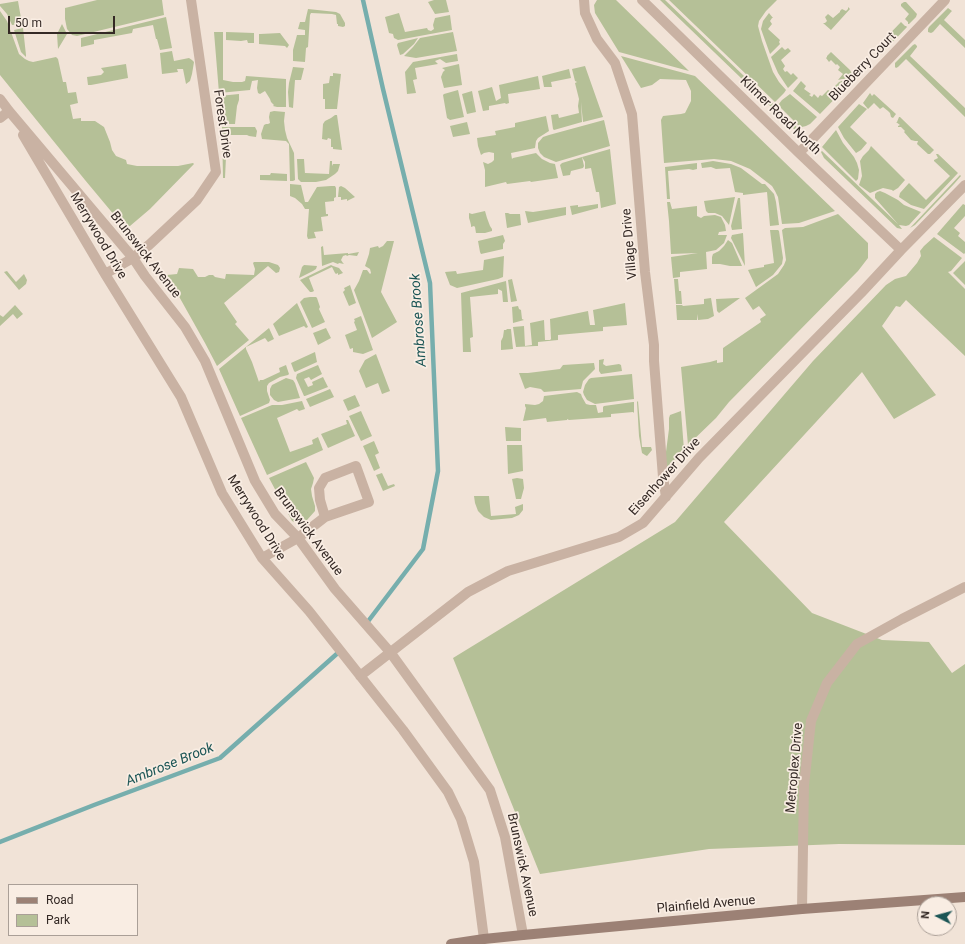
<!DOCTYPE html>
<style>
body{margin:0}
#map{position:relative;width:965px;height:944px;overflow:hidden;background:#f1e3d7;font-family:Roboto,sans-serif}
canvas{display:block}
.legend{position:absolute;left:8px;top:884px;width:130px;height:52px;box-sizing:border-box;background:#f9ede3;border:1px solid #aa9f97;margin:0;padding:5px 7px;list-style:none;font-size:12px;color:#342925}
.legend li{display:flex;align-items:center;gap:8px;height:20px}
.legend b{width:20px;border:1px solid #aa9f97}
.north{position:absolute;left:917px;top:896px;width:40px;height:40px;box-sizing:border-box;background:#f9ede3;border:1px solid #aa9f97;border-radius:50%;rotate:276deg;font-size:11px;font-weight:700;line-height:16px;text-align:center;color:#342925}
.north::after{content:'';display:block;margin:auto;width:14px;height:18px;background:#1b5555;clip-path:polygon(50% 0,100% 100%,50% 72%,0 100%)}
.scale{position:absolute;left:8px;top:16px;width:107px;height:18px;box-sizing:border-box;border:2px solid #342925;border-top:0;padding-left:5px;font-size:12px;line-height:14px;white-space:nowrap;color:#342925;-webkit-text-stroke:3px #f9ede3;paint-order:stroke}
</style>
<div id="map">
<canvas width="965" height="944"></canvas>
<ul class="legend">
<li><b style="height:5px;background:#9c8175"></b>Road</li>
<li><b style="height:11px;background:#b5c097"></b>Park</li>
</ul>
<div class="north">N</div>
<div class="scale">50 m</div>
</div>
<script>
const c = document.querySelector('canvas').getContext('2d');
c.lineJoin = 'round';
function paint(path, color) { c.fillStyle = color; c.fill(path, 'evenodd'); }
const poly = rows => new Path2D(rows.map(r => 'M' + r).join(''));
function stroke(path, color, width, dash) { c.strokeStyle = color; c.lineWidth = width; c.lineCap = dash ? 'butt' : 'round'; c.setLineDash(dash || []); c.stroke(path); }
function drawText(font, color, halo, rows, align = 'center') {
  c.font = font + ' Roboto,sans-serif'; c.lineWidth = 3.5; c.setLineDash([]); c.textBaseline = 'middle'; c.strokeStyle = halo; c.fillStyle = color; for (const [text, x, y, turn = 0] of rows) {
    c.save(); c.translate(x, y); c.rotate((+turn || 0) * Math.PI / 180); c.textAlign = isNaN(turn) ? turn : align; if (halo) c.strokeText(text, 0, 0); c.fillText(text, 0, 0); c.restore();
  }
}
paint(poly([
 [97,0,162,0,164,15,77,36,72,35,67,29,65,19,65,8],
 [434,0,446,0,449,12,435,14,428,2],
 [597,0,616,0,689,71,619,52,595,13,594,5],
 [660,0,665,0,796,126,798,131,795,130],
 [669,0,777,0,766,11,759,21,758,26,762,41,773,72,779,82,786,90,784,93,775,102],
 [18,1,22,24,12,25,7,14,0,6,0,4],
 [904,2,906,2,917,14,916,17,909,24,908,24,908,22,905,19,909,14,901,6,901,4],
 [848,7,850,9,831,30,823,23,825,23,827,21,825,17,828,14,833,18,840,12,840,11,842,9,846,11,848,9],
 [948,8,952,11,951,12,944,20,965,40,965,48,940,24,933,32,931,33,928,32,928,29,929,27],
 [308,9,336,12,340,14,345,23,345,26,343,27,338,26,338,24,337,24,336,15,332,14,311,13,310,15,308,47,306,48,305,62,293,61,293,50,297,35,305,35,305,30,298,29,300,22,305,22],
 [0,11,7,21,19,54,25,59,29,61,33,62,56,57,58,59,63,82,66,82,68,93,76,92,78,103,70,105,73,119,81,118,81,121,95,121,104,127,110,142,112,150,116,156,126,160,127,164,137,166,178,166,193,163,194,164,150,209,130,226,125,228,85,180,0,75],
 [399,13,405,32,427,28,428,30,431,31,434,29,433,25,435,18,450,15,452,30,398,40,394,38,393,34,389,33,385,17],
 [769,13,773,18,772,18,770,21,772,24,768,29,780,40,779,42,780,44,770,54,761,29,763,21],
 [166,17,172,48,160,50,157,39,156,39,153,25,133,29,132,33,94,40,94,44,81,47,81,38],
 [901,22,905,26,906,26,907,27,881,54,876,49,876,48],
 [62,24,67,34,58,49,57,34],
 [23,28,26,55,26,57,21,52,14,30],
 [214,32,223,32,223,80,233,82,242,82,245,81,246,76,286,79,286,107,277,107,273,106,274,105,271,102,270,99,265,91,260,94,258,93,257,88,258,80,252,81,250,90,219,93],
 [226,32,254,33,254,43,248,43,247,40,241,41,226,40],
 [453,32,457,51,416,58,404,56,413,47,420,38],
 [280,33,289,45,287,48,285,46,259,44,259,34,260,34],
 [418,38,414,44,403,54,400,55,397,45,398,43],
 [915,44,917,46,917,47,910,56,965,108,965,117,906,59,898,67,896,68,895,67,895,63,913,45],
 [782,47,785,50,788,48,791,51,781,60,785,66,783,69,785,72,787,71,791,75,793,73,798,78,788,88,778,73,771,57],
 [172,51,174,61,189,58,192,60,194,62,192,74,190,81,186,84,183,69,177,69,178,72,162,74,160,53],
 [831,52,850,70,852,74,851,79,842,79,838,80,843,74,838,70,840,67,837,64,836,65,831,60,829,62,826,58,827,57,827,56],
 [457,54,458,61,446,63,440,59,435,61,438,64,415,68,417,79,413,80,416,93,407,94,405,72,413,62],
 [621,56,695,76,835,211,799,223,782,224,778,197,775,191,772,186,750,169,731,161,714,159,664,163,661,120,663,116,681,114,685,113,691,101,691,91,686,80,660,79,652,85,641,88],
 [126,64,128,78,91,85,88,85,87,77,101,75,104,72,101,68],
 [459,64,462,85,444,88,441,77,443,72,445,70,442,68],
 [585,66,603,117,583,122,581,102,582,122,554,130,553,129,551,115,558,114,559,118,579,113,578,106,579,99,575,83,577,82,575,81,572,69],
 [293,67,304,68,301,80,295,80,293,108,289,107,288,92,289,83],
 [569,69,571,78,551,82,552,87,544,87,542,76],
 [333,73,341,74,337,109,325,109,325,99,323,99,323,84,329,83,330,76,333,76],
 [538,76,540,89,508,94,509,103,506,104,505,103,489,106,489,110,483,111,478,91,492,87,496,101,501,98,499,85],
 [801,81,806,86,804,89,811,94,809,95,812,97,814,94,818,98,820,95,822,96,828,90,830,91,839,82,842,81,850,83,820,114,793,91],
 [458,90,464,117,450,120,447,118,443,95,444,94],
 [472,91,476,112,467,114,462,94],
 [870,93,872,96,874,94,896,114,893,118,891,117,890,113,888,111,883,107,880,109,874,103,868,109,863,103],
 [239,94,239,100,237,106,235,124,222,124,219,96],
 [790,94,817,117,810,124,806,126,802,127,798,125,778,105,782,100],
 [859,104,867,109,850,127,867,143,861,150,856,153,844,138,838,127],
 [274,111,285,112,284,121,285,130,287,138,294,153,295,180,293,181,290,181,289,144,286,141,262,139,261,134,264,125,266,124,268,124,270,123,269,117,270,112],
 [335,115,337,115,342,150,333,149,333,147,331,147,331,139,328,138,327,140,322,139,323,124,325,121,331,118],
 [546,116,549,131,538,138,536,141,535,148,511,153,512,159,513,158,536,153,542,159,550,163,555,164,558,178,531,182,530,181,507,184,506,182,485,187,485,170,483,162,488,164,492,162,494,160,494,153,489,152,484,153,481,155,478,146,477,138,496,135,495,131,515,127,515,123],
 [899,117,900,117,934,150,930,154,928,154,917,144,918,141,915,141,911,140,904,132,905,131,901,127,898,127,898,126,900,125,896,122,897,122],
 [604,120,610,146,556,162,544,157,540,153,538,148,538,143,543,137,549,135],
 [467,122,470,134,453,137,450,126],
 [222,127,255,127,257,131,256,137,249,136,247,135,228,135,227,136,225,178,223,178],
 [836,130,843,143,854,157,857,163,859,170,858,179,856,181,822,147],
 [871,146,905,180,898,188,893,191,892,190,883,188,870,193,859,185,862,176,860,161,863,156,869,150],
 [610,149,616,204,601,208,599,192,596,192,591,168,585,169,585,162,582,157],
 [822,151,898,224,875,198,875,194,877,192,880,191,885,193,898,200,904,205,921,212,909,225,906,226,899,225,902,229,897,228,824,158,821,152],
 [936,154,938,154,958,173,924,209,911,205,899,197,900,193,909,183,926,200,950,176,934,161,934,160,938,158],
 [582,157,584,166,583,168,571,171,570,175,563,176,560,165,562,163],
 [297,159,304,159,305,174,305,173,329,174,330,161,332,161,332,166,333,164,340,164,338,171,335,174,326,180,316,182,301,182,298,179],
 [713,161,731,164,741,168,762,184,765,184,774,194,776,202,779,225,770,226,767,192,743,195,743,193,735,192,730,168,716,169,711,167,702,168,701,163],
 [697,163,697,169,693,170,689,169,668,171,670,199,667,199,665,167],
 [271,173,287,174,287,181,260,180,260,175,270,175],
 [960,175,961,176,954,184,915,225,910,228],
 [290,184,301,185,305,202,308,202,317,187,331,186,335,186,336,188,336,197,334,198,334,201,325,202,326,214,328,214,328,216,321,217,323,231,314,232,316,238,308,239,307,236,309,209,305,209,302,204,295,198,290,196],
 [341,186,345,188,355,197,347,201,347,199,341,200,341,197,338,197,339,187],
 [735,197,729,225,722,216,715,213,708,213,706,211,704,201],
 [738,198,740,198,742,229,732,230,731,226],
 [667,202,670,202,672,209,697,206,697,216,701,218,704,216,715,215,721,217,725,225,726,231,719,232,718,235,727,235,724,243,716,250,706,252,707,269,680,272,680,277,673,278,671,257,698,253,671,254,669,221],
 [598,204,598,208,572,215,570,206,578,205,578,207],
 [963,204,965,205,965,216,954,228,960,233,958,236,965,242,965,253,964,254,937,234],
 [566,207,566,215,528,223,525,211,533,212],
 [485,211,487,218,490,226,492,229,492,231,485,233,476,233,475,227,474,226,471,227,471,225,470,221,469,218,469,213,472,214],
 [505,213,508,213,510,214,520,214,521,225,507,228],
 [838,214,868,243,868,258,858,271,729,402,716,418,688,445,681,367,710,362,717,360,717,363,723,362,723,348,761,322,760,319,766,315,759,306,753,310,745,298,778,274,784,265,786,260,782,230,785,228,803,227],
 [770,230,778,230,779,231,783,258,782,264,773,275,756,287,748,270,752,269,764,267,764,265,774,263],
 [743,233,745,266,731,238,732,235],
 [503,235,505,241,503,244,503,249,481,254,480,252,478,241],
 [934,237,962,258,951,271,948,272,965,289,965,356,906,300,900,307,896,306,882,326,936,395,894,419,862,372,724,522,812,613,882,640,929,642,952,673,965,664,965,845,839,844,709,849,540,874,453,658,675,522,813,361,886,285,895,279,906,276,917,263,921,256,920,251,924,246],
 [728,240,732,243,742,266,730,266,720,264,712,264,712,257,713,254,719,251,724,246],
 [387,241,394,241,381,292,397,322,372,338,354,290,359,281,363,270,367,270,370,274,371,273,370,269,365,266,369,254,370,248,378,246,379,248,383,246],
 [323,246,324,255,348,253,348,254,359,252,357,256,349,255,347,256,346,255,343,256,341,260,343,263,344,264,339,263,338,264,333,262,322,266,321,247],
 [504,256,503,277,498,279,457,288,450,285,445,272,456,271,457,274,483,270,484,260],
 [965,261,965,285,953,273],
 [254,262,269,262,278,265,280,268,279,272,276,273,268,266,224,303,237,322,235,324,249,340,217,366,205,343,167,275,177,274,179,268,193,269,198,277,205,277,209,275,213,275,215,277,225,279,226,274,254,275,255,269,253,263],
 [304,265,317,266,316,269,313,271,299,278,302,267],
 [331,265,333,266,339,268,343,273,338,275,338,273,336,274,335,273,332,267,309,278,314,291,312,292,310,292,300,280],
 [7,271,16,282,24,274,27,280,26,284,19,290,4,272],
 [512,279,517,301,511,302,508,280],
 [674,279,678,279,679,291,681,291,682,304,676,304],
 [506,281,508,302,503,302,502,291,498,289,498,294,470,297,473,337,470,338,471,352,463,352,461,293],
 [350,285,356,303,349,306,343,292,345,290,344,288],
 [310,297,316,297,317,298,320,307,319,309,325,322,312,328,300,302,304,298],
 [711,298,714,316,708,319,698,320,698,314,697,320,677,320,676,305,682,305,683,306,704,304,704,299],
 [737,298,740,298,719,313,717,311,716,299],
 [297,303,308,327,306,328,304,326,279,336,273,324],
 [625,303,627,325,603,327,603,331,558,335,558,340,538,342,538,346,536,346,516,347,513,327,524,326,525,346,532,345,530,323,544,320,545,340,550,340,551,339,550,319,588,311,590,325,595,325,593,310],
 [15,305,23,314,17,319,13,314,0,326,0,315,3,317],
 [518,306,519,309,521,310,522,319,524,320,513,323,512,307],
 [361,316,373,350,363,354,353,352,353,348,350,349,345,335,357,330,354,322,355,321,354,319],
 [269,328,274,339,268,342,265,338,246,347,246,349,252,362,259,382,260,380,263,380,280,372,279,368,286,365,289,374,288,375,280,377,269,383,267,386,267,391,270,400,269,403,240,416,219,369],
 [326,328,331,338,318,345,313,333],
 [507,329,511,329,513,349,501,350,501,341,503,337,504,330,506,330],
 [315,352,317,362,295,372,294,371,291,363],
 [376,354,390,391,382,394,378,383,366,388,359,371,365,360],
 [604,359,603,364,606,366,619,364,621,365,622,371,601,374,599,371,599,360],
 [594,363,595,369,583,381,581,389,544,392,541,389,530,387,525,389,519,373,528,373,560,369,563,365],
 [318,365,322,374,311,380,309,377,304,379,308,387,313,385,312,382,323,377,328,387,305,396,304,396,296,378,297,374],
 [632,374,634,399,595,404,587,400,584,395,583,392,585,385,589,379,591,378],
 [286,378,293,380,295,383,300,398,278,402,274,400,270,395,270,389,272,385],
 [330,389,334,397,310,407,306,399],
 [577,392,581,394,582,397,586,404,590,405,596,405,598,413,603,412,603,407,604,406,633,402,634,402,634,413,633,412,611,414,611,417,569,420,567,419,567,420,547,422,546,418,523,421,526,408,525,406,525,404,535,405,539,404,543,401,544,396],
 [355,395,360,406,348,411,343,400],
 [302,401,305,409,299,411,297,409,277,418,290,452,313,444,312,440,318,437,323,450,267,475,241,418,272,405,282,405],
 [638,401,642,447,651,447,652,450,647,456,645,455,642,453,639,436,637,402],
 [361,411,372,436,361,441,349,416],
 [681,411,684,450,666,468,664,467,669,429,669,418,670,415],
 [346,420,348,420,355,436,328,448,321,434,347,424],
 [505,427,521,428,521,441,506,441],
 [374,441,379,453,375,455,380,468,374,471,363,446],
 [507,445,522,445,523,471,508,474],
 [306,462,314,478,313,483,311,489,312,496,315,506,315,511,307,520,297,523,292,521,269,478],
 [382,473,388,486,394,484,395,486,383,491,376,475],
 [517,478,523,479,524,488,521,499,516,499,512,479],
 [474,496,489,496,491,516,516,514,515,507,523,504,523,510,519,515,512,518,491,520,484,517,478,511,475,503]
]), '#b5c097');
stroke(poly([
 [363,0,383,89,430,283,438,471,423,549,366,624],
 [0,842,94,805,220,758,340,651]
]), '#76aead', 4.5);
stroke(poly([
 [584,0,585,13,597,39,615,63,632,114,645,272,654,345,654,361,663,477,666,497],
 [642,0,799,153,901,250],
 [0,99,9,111,133,258,145,276,185,327,205,361,255,481,275,514,298,538,335,589,390,652,490,790,505,837,523,935],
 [0,118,9,111],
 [23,135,105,274,181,397,222,493,262,558,309,611,403,730,448,792,461,819,474,862,484,939],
 [799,153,945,0],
 [105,274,133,258,149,245,197,200,216,172,191,0],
 [262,558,298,538,325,517,369,502,356,466,325,478,319,488,320,500,325,517],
 [360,676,468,592,508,571,619,537,643,523,699,458,861,293,901,250,965,185],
 [802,909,804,785,811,721,827,683,857,644,902,619,965,587]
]), '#c9b2a3', 10);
stroke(poly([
 [451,944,484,939,523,935,802,909,965,897]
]), '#9c8175', 10);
drawText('13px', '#342925', '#f9ede3', [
 ["Blueberry Court",863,67,-46],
 ["Kilmer Road North",780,116,44],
 ["Forest Drive",222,124,82],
 ["Merrywood Drive",98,236,59],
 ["Village Drive",630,244,-95],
 ["Brunswick Avenue",145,255,52],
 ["Eisenhower Drive",665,477,-48],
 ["Merrywood Drive",256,518,58],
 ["Brunswick Avenue",308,532,53],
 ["Metroplex Drive",795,768,-85],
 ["Brunswick Avenue",522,865,78],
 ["Plainfield Avenue",706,905,-5]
]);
drawText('italic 14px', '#1b5555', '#f9ede3', [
 ["Ambrose Brook",419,320,-94],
 ["Ambrose Brook",170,765,-22]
]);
</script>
